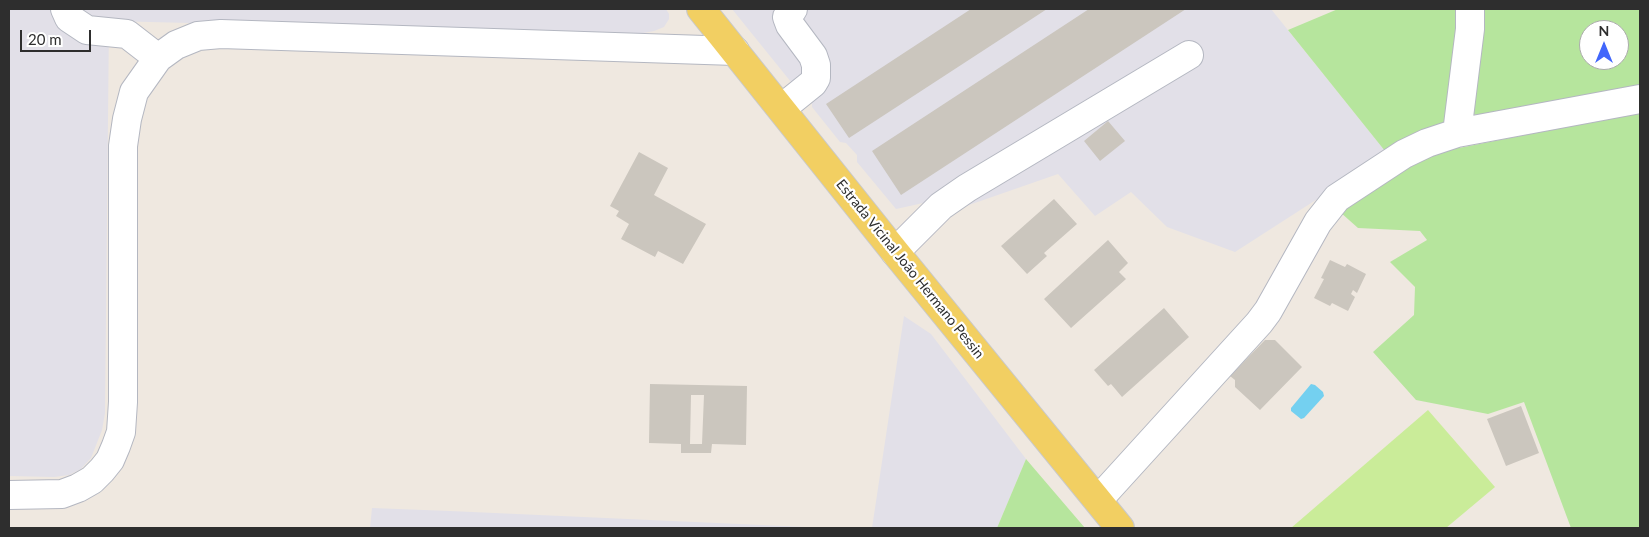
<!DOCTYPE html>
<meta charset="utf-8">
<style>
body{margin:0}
#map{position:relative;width:1649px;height:537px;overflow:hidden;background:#efe8e0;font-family:Lato,sans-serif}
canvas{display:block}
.frame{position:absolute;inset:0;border:10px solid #2e2e2e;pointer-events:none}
.north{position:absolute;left:1579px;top:20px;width:50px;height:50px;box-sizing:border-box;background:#fff;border:1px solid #ababab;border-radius:50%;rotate:0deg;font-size:14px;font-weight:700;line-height:20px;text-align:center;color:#2e2e2e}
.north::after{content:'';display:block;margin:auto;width:18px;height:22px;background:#4166fb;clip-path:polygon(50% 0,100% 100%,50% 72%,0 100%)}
.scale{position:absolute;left:20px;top:30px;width:71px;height:22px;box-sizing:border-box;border:2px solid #2e2e2e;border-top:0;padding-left:6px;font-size:15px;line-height:18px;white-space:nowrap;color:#2e2e2e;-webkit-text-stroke:4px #fff;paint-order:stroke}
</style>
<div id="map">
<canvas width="1649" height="537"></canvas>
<div class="frame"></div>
<div class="north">N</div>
<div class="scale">20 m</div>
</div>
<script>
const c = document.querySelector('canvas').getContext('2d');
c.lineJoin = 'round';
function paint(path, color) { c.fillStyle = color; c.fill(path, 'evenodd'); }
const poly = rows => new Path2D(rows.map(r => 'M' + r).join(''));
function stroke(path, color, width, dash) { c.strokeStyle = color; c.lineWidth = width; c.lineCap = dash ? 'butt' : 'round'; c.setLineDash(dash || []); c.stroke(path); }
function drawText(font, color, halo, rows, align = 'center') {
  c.font = font + ' Lato,sans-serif'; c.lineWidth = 4.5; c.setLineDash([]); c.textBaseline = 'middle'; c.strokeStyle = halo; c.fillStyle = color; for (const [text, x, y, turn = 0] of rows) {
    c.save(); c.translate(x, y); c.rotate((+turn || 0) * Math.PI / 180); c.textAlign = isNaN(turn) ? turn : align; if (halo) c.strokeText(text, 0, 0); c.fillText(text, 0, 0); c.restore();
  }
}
paint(poly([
 [9,9,666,9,669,14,669,19,664,27,654,31,638,34,109,21,105,413,102,430,91,458,81,469,69,475,54,477,9,476],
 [732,9,1271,9,1386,152,1322,196,1235,252,1167,227,1131,192,1095,216,1058,174,946,213,937,200,896,209,857,162,857,155,846,143,840,142,812,107,812,93,803,82,791,82],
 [904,316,931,334,1026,459,997,528,872,528],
 [372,508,450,511,828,528,370,528]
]), '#e2e0e8');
paint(poly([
 [1338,9,1457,9,1458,23,1449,129,1459,148,1640,112,1640,528,1571,528,1524,402,1488,414,1416,400,1373,352,1414,315,1415,287,1390,262,1427,240,1420,231,1358,228,1322,196,1385,151,1288,30],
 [1480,9,1640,9,1640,87,1476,115,1468,111],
 [1589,30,1619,30,1619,60,1589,60],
 [1026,459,1085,528,997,528]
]), '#b6e59d');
paint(poly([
 [1428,410,1495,487,1446,528,1291,528]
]), '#caec99');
paint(poly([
 [1311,384,1315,385,1323,392,1324,396,1304,418,1301,419,1291,411,1291,408]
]), '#74d0f0');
paint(poly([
 [971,9,1047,9,849,138,826,104],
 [1089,9,1186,9,901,195,872,151],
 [1108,121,1125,141,1100,161,1084,141],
 [639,152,668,168,654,195,706,224,683,264,658,251,655,257,621,239,629,224,616,216,619,211,610,206],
 [1054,199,1077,224,1044,253,1047,256,1027,274,1001,246],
 [1108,240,1128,263,1119,272,1126,279,1071,328,1044,299],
 [1330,260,1345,267,1347,264,1366,274,1357,293,1353,290,1351,294,1355,297,1348,311,1332,303,1330,306,1314,298,1324,279,1321,278],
 [1164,308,1189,337,1122,397,1111,384,1108,386,1094,370],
 [1265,340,1275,340,1302,367,1260,410,1235,387,1235,380,1230,376],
 [650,384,747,386,746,445,712,444,711,453,681,453,681,444,649,443],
 [691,395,704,395,702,444,690,444],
 [1521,406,1539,453,1506,466,1487,419]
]), '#cbc6be');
const minor = poly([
 [65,9,69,18,87,30,127,34,158,58],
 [782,108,813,83,816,78,816,65,813,56,790,25,787,17,793,9],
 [1457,133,1470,29,1470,9],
 [895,252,941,206,967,188,1189,55],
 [9,495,62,494,78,488,92,480,102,470,110,460,116,446,121,432,123,402,123,146,127,119,134,92,158,58,176,45,198,36,221,34,735,51],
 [1098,500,1259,323,1268,311,1318,222,1337,198,1404,154,1427,143,1457,133,1640,99]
]);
const major = poly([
 [701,9,895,252,1120,528]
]);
stroke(minor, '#b4b7c1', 30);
stroke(major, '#c9c9c9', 30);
stroke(minor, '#fff', 28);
stroke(major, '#f2cf62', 28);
drawText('14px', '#2e2e2e', '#fff', [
 ["Estrada Vicinal João Hermano Pessin",910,269,51]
]);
</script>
